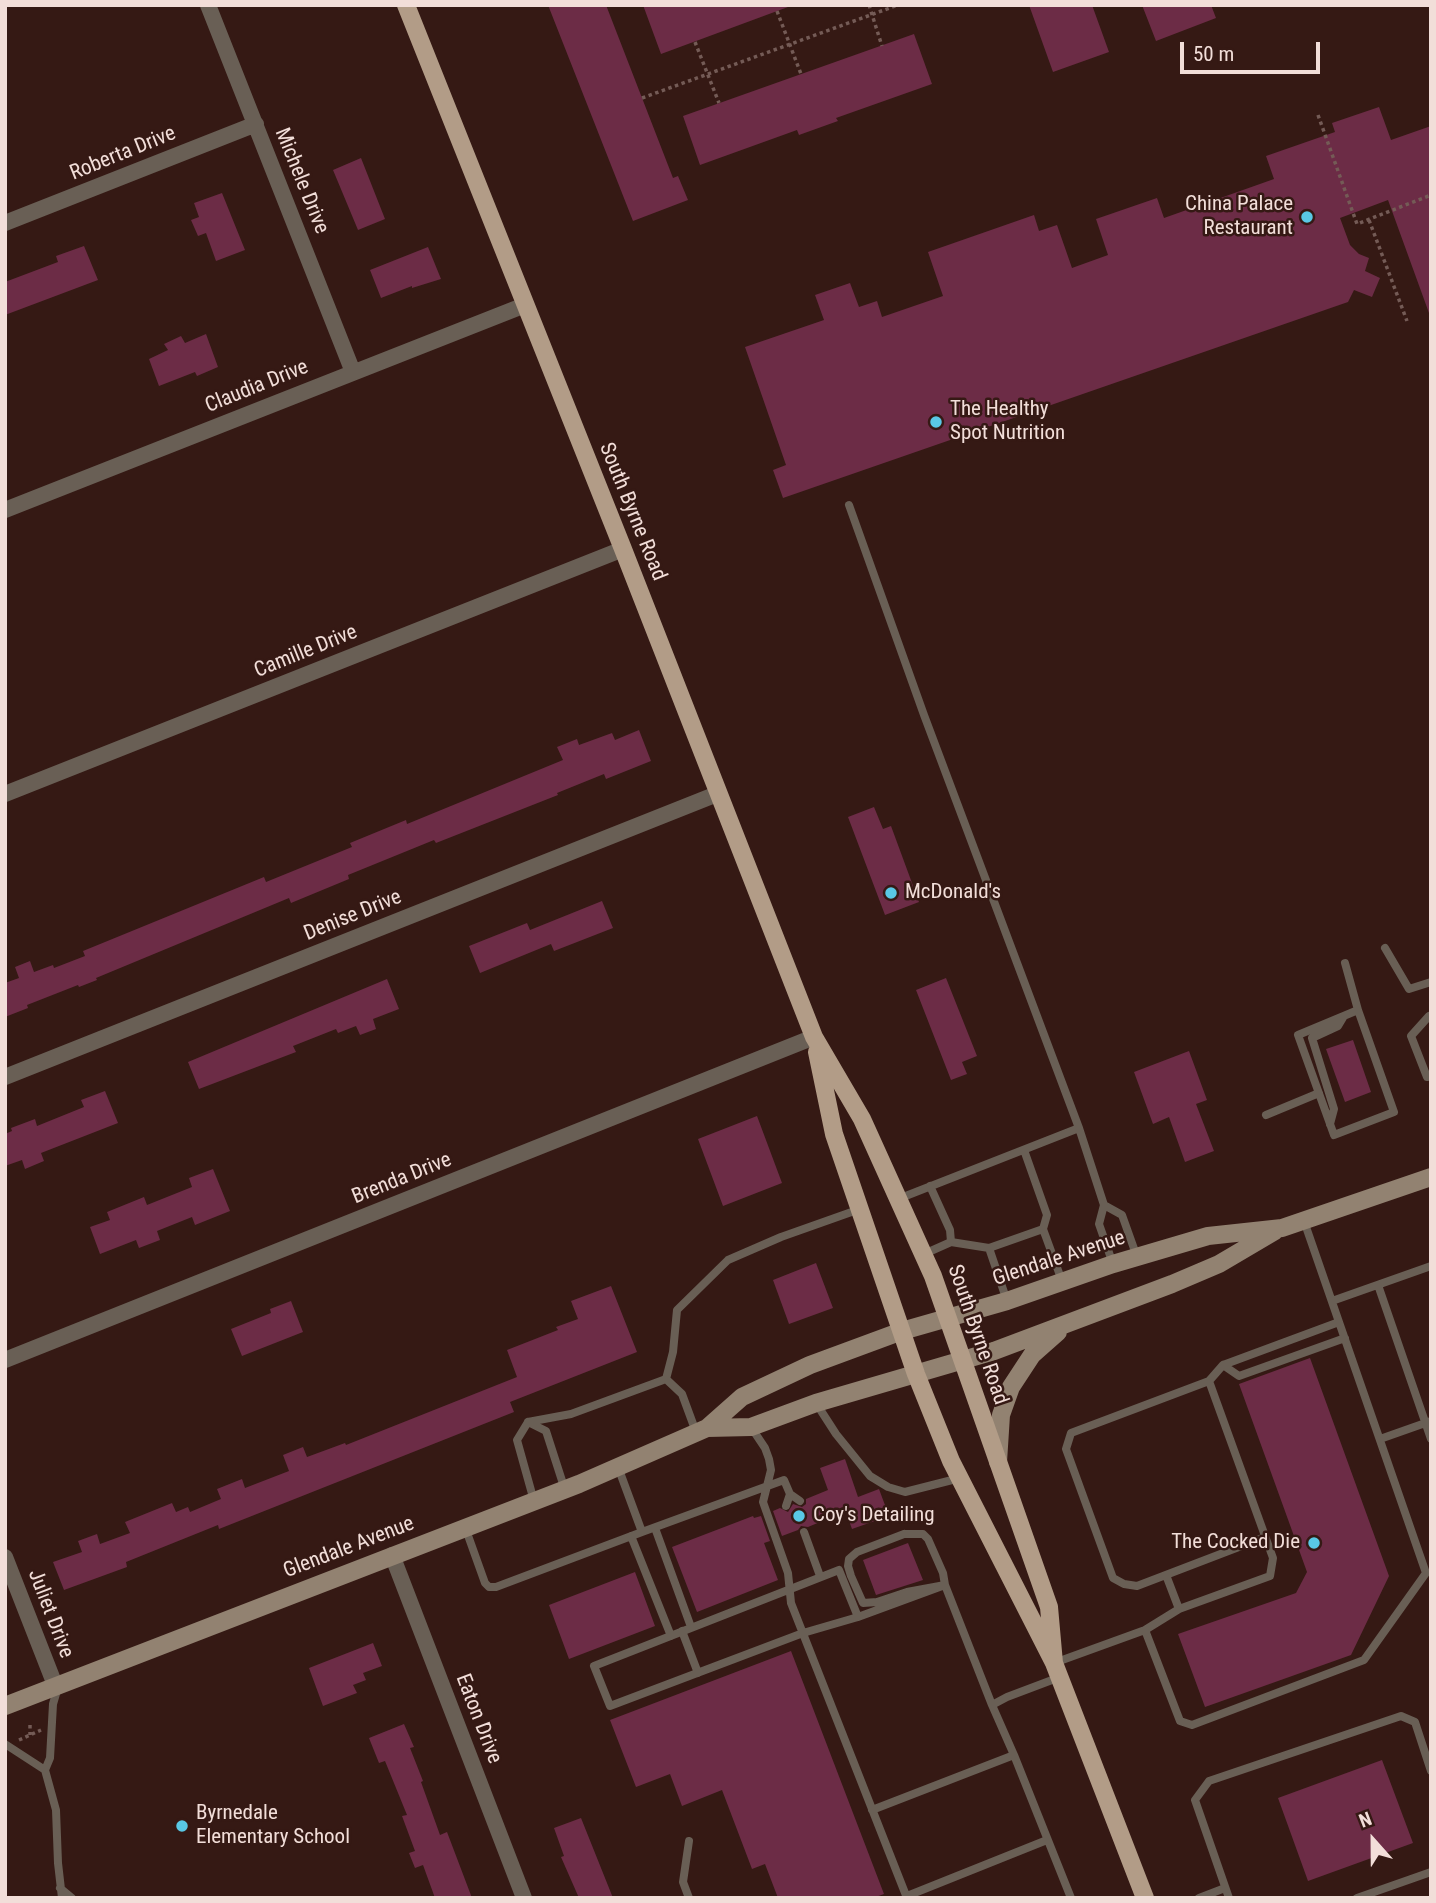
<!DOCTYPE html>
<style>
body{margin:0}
#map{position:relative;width:1436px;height:1903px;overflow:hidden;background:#351914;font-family:"Roboto Condensed",sans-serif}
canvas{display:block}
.frame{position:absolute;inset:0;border:7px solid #f2ded9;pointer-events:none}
.north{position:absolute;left:1338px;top:1805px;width:70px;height:70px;-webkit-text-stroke:5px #351914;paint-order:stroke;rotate:339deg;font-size:19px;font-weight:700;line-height:28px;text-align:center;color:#f2ded9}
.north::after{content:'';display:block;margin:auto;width:24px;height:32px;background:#f2ded9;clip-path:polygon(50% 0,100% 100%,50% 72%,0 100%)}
.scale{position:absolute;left:1180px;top:42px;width:140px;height:32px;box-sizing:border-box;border:4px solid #f2ded9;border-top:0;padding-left:9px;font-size:21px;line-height:24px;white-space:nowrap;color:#f2ded9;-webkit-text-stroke:5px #351914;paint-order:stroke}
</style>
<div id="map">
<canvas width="1436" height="1903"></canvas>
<div class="frame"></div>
<div class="north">N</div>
<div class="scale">50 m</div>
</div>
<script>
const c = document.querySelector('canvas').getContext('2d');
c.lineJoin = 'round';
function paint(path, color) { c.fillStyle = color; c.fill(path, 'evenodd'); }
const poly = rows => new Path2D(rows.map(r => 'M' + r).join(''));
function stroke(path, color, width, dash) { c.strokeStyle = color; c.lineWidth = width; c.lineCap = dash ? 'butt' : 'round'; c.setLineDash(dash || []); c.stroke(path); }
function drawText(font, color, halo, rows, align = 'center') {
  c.font = font + ' "Roboto Condensed",sans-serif'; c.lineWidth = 5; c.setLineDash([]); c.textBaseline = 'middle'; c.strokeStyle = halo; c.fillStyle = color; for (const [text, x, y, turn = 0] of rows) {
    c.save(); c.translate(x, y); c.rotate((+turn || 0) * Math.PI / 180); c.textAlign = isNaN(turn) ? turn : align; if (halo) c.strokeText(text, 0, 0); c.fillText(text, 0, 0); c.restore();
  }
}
paint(poly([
 [548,5,606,5,673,178,678,176,688,200,633,221],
 [643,5,788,5,788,7,661,54],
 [1029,5,1092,5,1109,52,1053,72],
 [1142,5,1211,5,1216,18,1156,41],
 [914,34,932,84,836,118,838,121,799,135,797,130,700,165,683,116],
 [1379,107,1391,140,1431,126,1431,313,1429,313,1388,200,1340,218,1350,245,1359,254,1369,258,1365,271,1380,278,1372,297,1354,290,1348,302,783,498,773,470,786,465,745,347,824,320,815,295,850,283,859,307,877,301,882,317,943,296,928,252,1034,215,1039,231,1057,225,1072,268,1108,255,1096,219,1157,198,1164,218,1274,179,1266,156,1335,132,1332,123],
 [361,158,385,219,358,230,333,170],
 [222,193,245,250,216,261,206,233,198,236,191,220,199,217,194,203],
 [84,246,98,280,5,315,5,282,58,262,56,256],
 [428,247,441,279,412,288,412,286,381,298,370,270],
 [206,334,218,367,197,376,195,372,159,386,149,359,168,350,164,344,181,336,185,343],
 [639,730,651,761,606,779,604,774,557,793,558,795,436,843,434,840,348,875,349,879,291,903,289,898,96,978,97,980,79,987,78,985,27,1005,28,1008,5,1017,5,983,19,978,15,967,30,961,34,972,53,965,54,968,85,956,83,951,264,877,266,882,352,847,350,843,406,820,407,824,563,760,557,747,577,739,579,745,612,733,615,740],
 [874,807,883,829,891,826,919,902,885,915,848,817],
 [602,901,613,928,554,951,551,944,480,973,469,946,527,923,530,930],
 [946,978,977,1056,962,1062,967,1074,951,1080,916,990],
 [387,979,399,1009,373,1019,376,1029,360,1035,356,1026,338,1033,336,1029,293,1046,296,1052,199,1089,188,1062],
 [1353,1040,1371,1092,1345,1102,1326,1049],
 [1189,1051,1207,1100,1196,1104,1214,1151,1185,1162,1169,1117,1153,1124,1134,1072],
 [105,1091,118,1123,41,1153,44,1161,25,1169,22,1160,5,1166,5,1134,12,1131,11,1128,35,1119,37,1126,84,1107,81,1100],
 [757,1116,782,1183,723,1206,698,1139],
 [213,1169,230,1211,195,1225,192,1217,157,1231,160,1240,139,1248,136,1240,100,1254,90,1227,110,1220,107,1212,144,1197,147,1205,192,1187,189,1178],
 [816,1263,833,1308,789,1324,773,1280],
 [611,1286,637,1352,510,1402,514,1412,219,1529,218,1525,126,1562,127,1567,64,1590,53,1562,82,1552,78,1541,97,1534,100,1544,130,1533,125,1522,172,1503,176,1512,188,1507,190,1512,221,1499,217,1489,242,1479,245,1488,289,1471,283,1455,303,1447,307,1457,345,1443,346,1445,517,1377,507,1350,558,1330,556,1327,578,1319,571,1301],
 [291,1301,303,1332,242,1356,231,1329,271,1313,270,1309],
 [1310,1358,1389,1576,1351,1655,1205,1707,1178,1634,1296,1593,1307,1572,1239,1384],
 [845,1459,858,1497,879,1489,889,1516,852,1529,844,1507,818,1516,820,1522,808,1527,801,1526,798,1530,782,1536,773,1511,780,1508,788,1512,793,1504,802,1507,806,1504,806,1499,828,1490,820,1468],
 [753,1516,754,1518,761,1516,770,1541,764,1543,778,1580,697,1612,672,1547],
 [908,1543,923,1580,876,1595,863,1560],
 [635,1572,655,1626,569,1659,549,1605],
 [373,1643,382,1666,363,1673,366,1680,353,1685,357,1693,323,1706,309,1668],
 [791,1651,884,1894,873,1898,778,1898,765,1864,752,1869,722,1790,682,1806,670,1774,636,1787,610,1720],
 [404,1724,414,1747,410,1748,423,1781,421,1782,440,1835,447,1832,472,1898,435,1898,423,1865,415,1868,409,1853,415,1851,402,1816,407,1815,385,1761,379,1763,369,1738],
 [1382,1760,1413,1843,1308,1881,1278,1798],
 [581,1818,613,1898,579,1898,561,1857,564,1856,554,1828]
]), '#6c2c46');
stroke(poly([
 [869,5,882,46],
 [777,11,801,74],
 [695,42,719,103],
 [642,98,898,5],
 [1318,115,1357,224,1431,195],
 [1369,220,1407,321],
 [30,1725,30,1735],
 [19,1740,41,1730]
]), '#745b56', 3.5, [3.5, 3.5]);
stroke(poly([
 [849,505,924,715,1079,1128,1104,1205],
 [1385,948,1409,989,1431,982],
 [1345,963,1358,1010,1394,1112,1334,1135,1298,1035,1358,1010],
 [1429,1016,1411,1036,1427,1077,1431,1076],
 [1266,1115,1319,1093],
 [1330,1124,1334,1109,1312,1038,1338,1026,1344,1016],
 [898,1199,1079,1128],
 [1043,1229,1062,1281],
 [951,1242,989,1248,1043,1229,1047,1215,1024,1150],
 [989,1248,1007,1301],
 [924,1254,951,1242,950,1230,930,1186],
 [1113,1264,1099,1224,1104,1205,1122,1215,1137,1257],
 [1378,1285,1431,1439],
 [1332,1301,1431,1266],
 [1223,1365,1239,1376,1345,1338],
 [666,1379,682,1394,696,1432],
 [1209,1381,1071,1433,1066,1449,1082,1493,1113,1578,1124,1584,1137,1586,1265,1537],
 [816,1403,836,1434,870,1476,888,1487,905,1492,960,1478],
 [528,1422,571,1414,666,1379,673,1352,677,1310,728,1260,781,1237,860,1209],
 [751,1427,765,1448,769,1459,771,1470,763,1502,788,1573,791,1603,907,1898],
 [1380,1439,1431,1421],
 [534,1501,517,1440,528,1422,546,1431,565,1490],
 [786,1506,790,1494],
 [465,1527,485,1583,489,1587,496,1587,642,1532,618,1467],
 [655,1528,691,1627],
 [642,1532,784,1480,790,1494,800,1501],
 [804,1532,820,1576],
 [904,1534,923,1534,928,1539,943,1573,945,1585,907,1592,877,1602,863,1603,851,1576,848,1566,849,1559,857,1552,904,1534],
 [631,1536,671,1636],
 [1166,1575,1179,1609],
 [858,1617,839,1570,594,1666,610,1706,803,1633,858,1617,945,1585,992,1705],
 [1145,1630,1180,1721,1192,1725,1364,1660,1426,1573,1339,1322],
 [682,1631,698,1673],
 [1054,1663,1145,1630,1179,1609,1270,1576,1273,1558,1209,1381,1223,1365,1339,1322,1304,1221],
 [5,1744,45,1770,56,1810,58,1863,62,1898],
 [1014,1755,1071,1898],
 [45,1770,50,1758,53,1704,58,1687],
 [872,1810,1014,1755,992,1705,1007,1697,1060,1677],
 [689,1841,683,1882,689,1898],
 [60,1888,72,1898],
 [907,1896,1047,1840],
 [1199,1898,1225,1888],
 [1229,1898,1195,1800,1209,1781,1401,1716,1415,1722,1431,1771],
 [1357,1898,1431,1872]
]), '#695f55', 8);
stroke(poly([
 [208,5,353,372],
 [5,223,256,124],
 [5,510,525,305],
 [5,794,623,549],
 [5,1077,717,794],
 [5,1360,814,1037],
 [392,1555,524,1898],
 [5,1557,55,1685]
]), '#695f55', 16);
stroke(poly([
 [707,1428,751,1427,816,1403,994,1351,1172,1284,1219,1264,1275,1231],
 [998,1462,1001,1415,1011,1387,1032,1355,1058,1332],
 [5,1706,579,1484,707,1428,742,1397,810,1365,902,1331,1007,1301,1113,1264,1208,1236,1282,1228,1431,1177]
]), '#928271', 18);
stroke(poly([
 [406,5,623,549,814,1037,862,1119,933,1276,1049,1607,1054,1663],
 [817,1052,834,1134,916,1374,951,1461,1054,1663,1145,1898]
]), '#b29c87', 18);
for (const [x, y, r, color] of [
 [1307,217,7,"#59c8e5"],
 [936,422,7,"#59c8e5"],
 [891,893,7,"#59c8e5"],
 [799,1516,7,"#59c8e5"],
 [1314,1543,7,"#59c8e5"],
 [182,1826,7,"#59c8e5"]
]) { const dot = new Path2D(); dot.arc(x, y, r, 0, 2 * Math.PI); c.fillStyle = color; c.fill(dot); stroke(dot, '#351914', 2.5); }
drawText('21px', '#f2ded9', '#351914', [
 ["Roberta Drive",123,154,-22],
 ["Michele Drive",301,181,68],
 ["Claudia Drive",257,387,-22],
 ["South Byrne Road",632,512,68],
 ["Camille Drive",306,652,-22],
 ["Denise Drive",353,916,-22],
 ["Brenda Drive",402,1179,-22],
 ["Glendale Avenue",1059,1259,-18],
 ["South Byrne Road",977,1335,71],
 ["Glendale Avenue",349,1548,-21],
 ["Juliet Drive",50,1614,69],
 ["Eaton Drive",478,1719,69]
]);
drawText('21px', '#f2ded9', '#351914', [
 ["China Palace",1293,205,"right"],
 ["Restaurant",1293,229,"right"],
 ["The Healthy",950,410],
 ["Spot Nutrition",950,434],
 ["McDonald's",905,893],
 ["Coy's Detailing",813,1516],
 ["The Cocked Die",1300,1543,"right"],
 ["Byrnedale",196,1814],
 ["Elementary School",196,1838]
], 'left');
</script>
